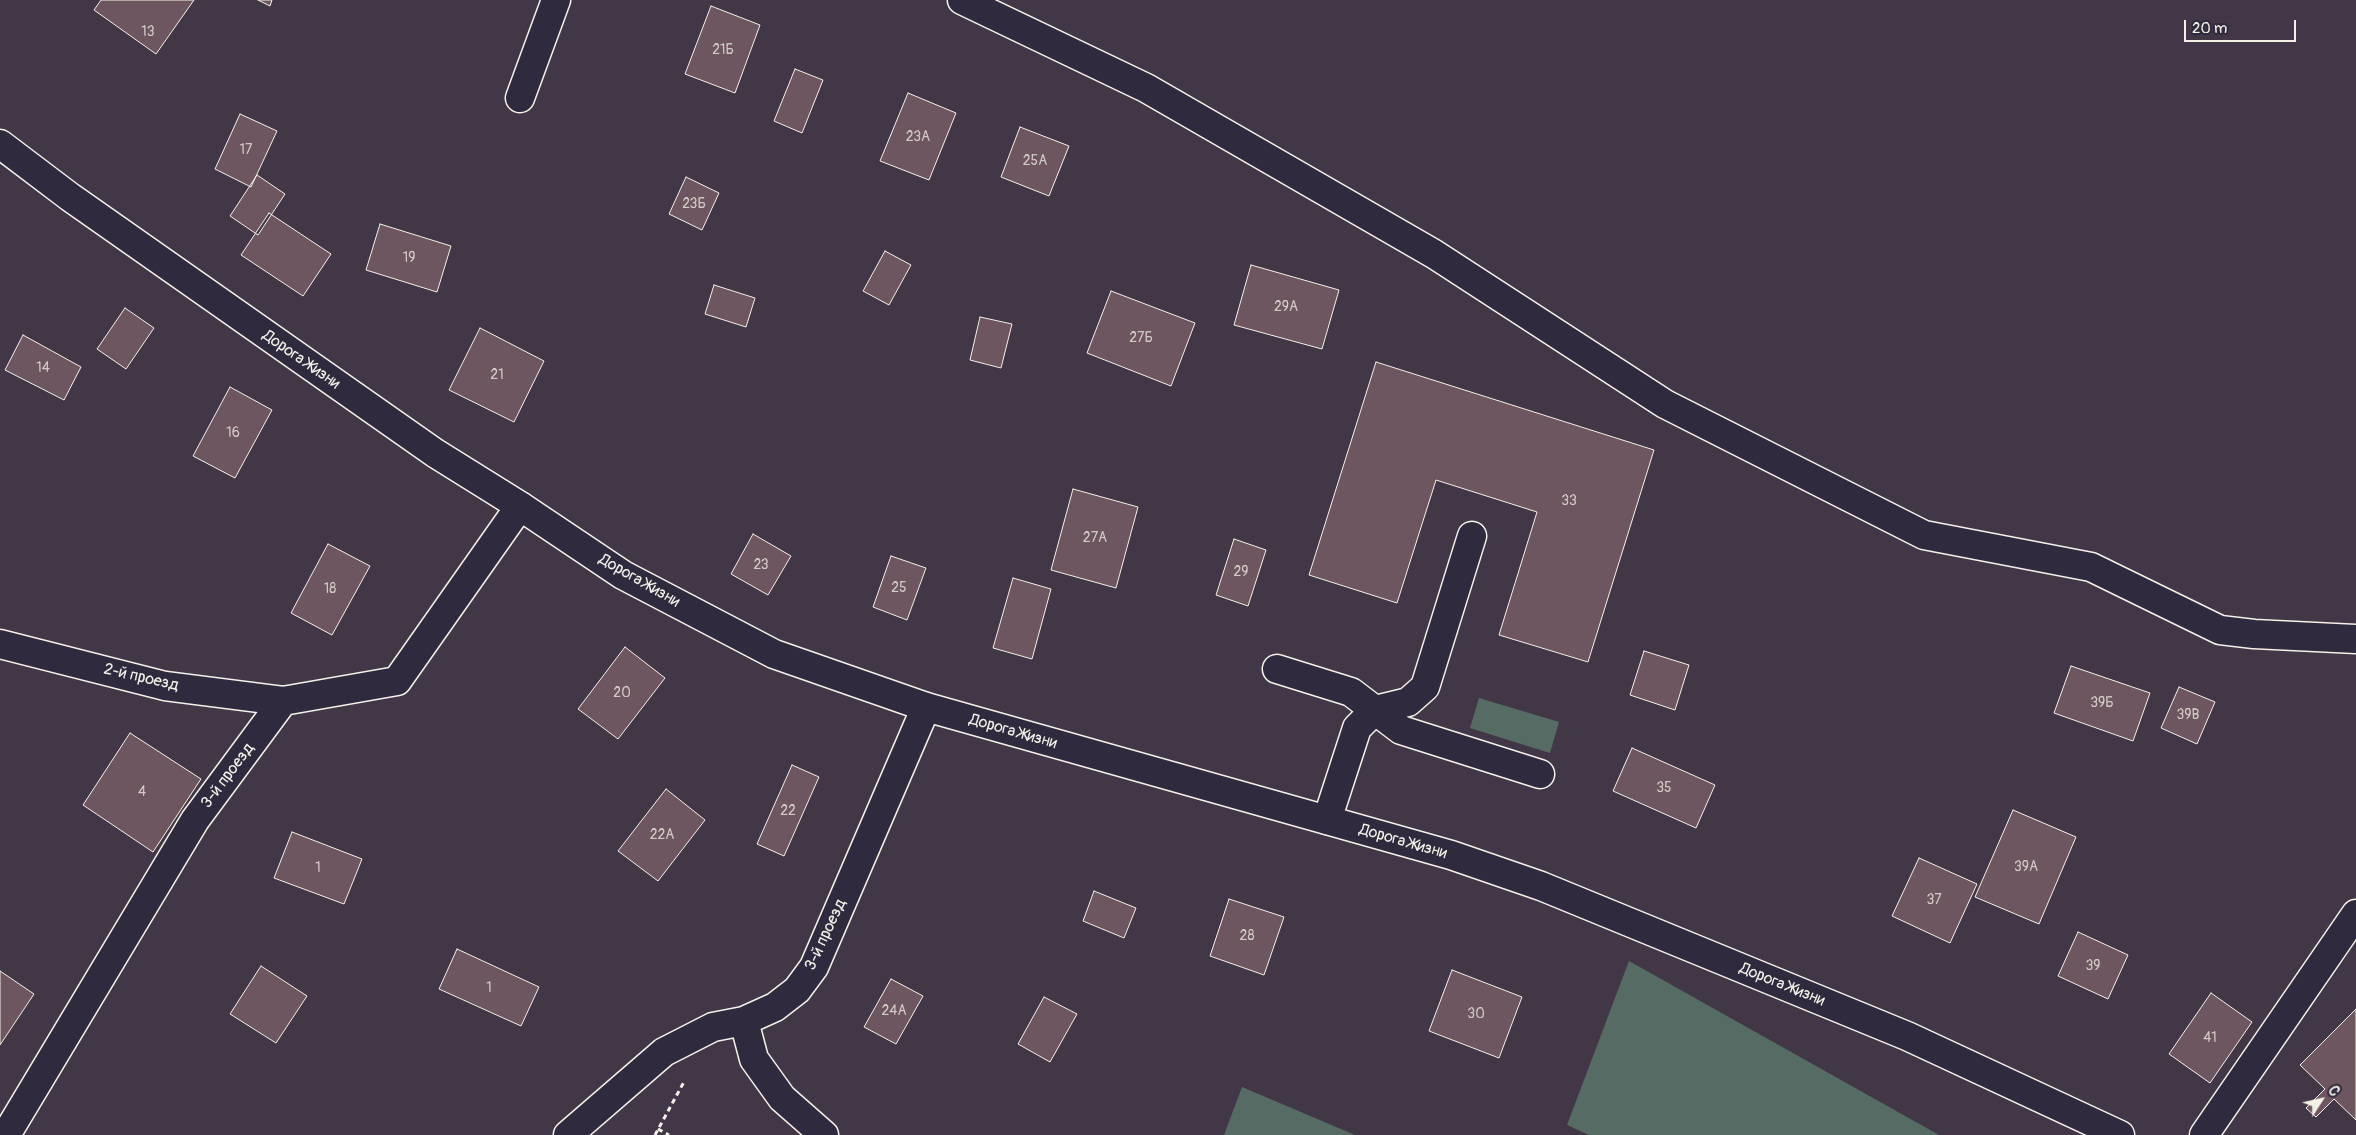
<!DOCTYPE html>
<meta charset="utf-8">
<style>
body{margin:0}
#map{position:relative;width:2356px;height:1135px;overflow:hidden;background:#423747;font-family:Pangolin,sans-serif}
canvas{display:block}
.north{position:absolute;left:2296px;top:1075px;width:50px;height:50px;-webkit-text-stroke:4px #2f2a3d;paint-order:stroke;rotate:55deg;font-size:14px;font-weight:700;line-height:20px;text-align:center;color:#f4f1e8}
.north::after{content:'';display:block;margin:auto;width:18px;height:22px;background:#f4f1e8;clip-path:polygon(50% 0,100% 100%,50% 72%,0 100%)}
.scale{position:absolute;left:2184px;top:20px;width:112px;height:22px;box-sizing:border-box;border:2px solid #f4f1e8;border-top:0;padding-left:6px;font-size:15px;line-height:18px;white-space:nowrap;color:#f4f1e8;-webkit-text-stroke:4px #2f2a3d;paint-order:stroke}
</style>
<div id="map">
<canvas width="2356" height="1135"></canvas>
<div class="north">С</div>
<div class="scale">20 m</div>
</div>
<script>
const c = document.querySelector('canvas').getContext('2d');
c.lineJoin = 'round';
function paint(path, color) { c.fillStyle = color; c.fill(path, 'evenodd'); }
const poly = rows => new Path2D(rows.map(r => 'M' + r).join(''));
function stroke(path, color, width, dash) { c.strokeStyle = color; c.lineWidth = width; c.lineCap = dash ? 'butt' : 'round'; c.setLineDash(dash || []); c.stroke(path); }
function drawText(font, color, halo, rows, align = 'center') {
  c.font = font + ' Pangolin,sans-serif'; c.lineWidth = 4.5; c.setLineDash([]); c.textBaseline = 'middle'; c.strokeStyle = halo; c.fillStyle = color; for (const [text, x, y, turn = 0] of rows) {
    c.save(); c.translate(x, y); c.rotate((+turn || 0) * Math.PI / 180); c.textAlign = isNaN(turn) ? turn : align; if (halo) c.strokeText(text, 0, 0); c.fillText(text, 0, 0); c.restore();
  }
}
paint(poly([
 [1479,698,1559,722,1550,753,1470,728],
 [1629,961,1939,1135,1589,1135,1567,1125],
 [1242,1087,1355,1135,1224,1135]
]), '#576b65');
const building = poly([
 [101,0,194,0,156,54,94,10,101,0],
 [258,0,272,0,270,6,258,0],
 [711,6,760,25,735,93,685,74,711,6],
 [795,69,823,80,802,133,774,121,795,69],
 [908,93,956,113,929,180,880,161,908,93],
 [240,114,277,131,251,187,215,169,240,114],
 [1020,127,1069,146,1049,196,1001,177,1020,127],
 [257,175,285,194,258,235,230,216,257,175],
 [686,177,719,193,702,230,669,214,686,177],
 [269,213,331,254,303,296,241,255,269,213],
 [380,224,451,246,437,292,366,270,380,224],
 [885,251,911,265,889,305,863,291,885,251],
 [1251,265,1339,290,1322,349,1234,325,1251,265],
 [714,285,755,298,746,327,705,314,714,285],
 [1111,291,1195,323,1171,386,1087,353,1111,291],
 [125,308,154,328,126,369,97,349,125,308],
 [980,317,1012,324,1001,368,970,360,980,317],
 [480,328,544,361,514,422,449,390,480,328],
 [23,335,81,367,64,400,5,370,23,335],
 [1376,362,1654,450,1588,662,1499,635,1537,512,1436,480,1397,603,1309,575,1376,362],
 [230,387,272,410,235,478,193,456,230,387],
 [1073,489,1138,507,1116,588,1051,570,1073,489],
 [753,534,791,556,768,595,731,574,753,534],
 [1234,539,1266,550,1248,606,1216,595,1234,539],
 [328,544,370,566,332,635,291,613,328,544],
 [891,556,926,568,907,620,873,607,891,556],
 [1013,578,1051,589,1032,659,993,648,1013,578],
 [625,647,665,678,618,739,578,709,625,647],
 [1644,651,1689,665,1675,710,1630,695,1644,651],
 [2071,666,2150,693,2133,741,2054,713,2071,666],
 [2179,687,2215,702,2197,744,2161,728,2179,687],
 [130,733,201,779,153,852,83,805,130,733],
 [1632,748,1715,785,1696,828,1613,791,1632,748],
 [792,765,819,777,784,856,757,844,792,765],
 [666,789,705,820,658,881,618,851,666,789],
 [2013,810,2076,837,2039,924,1975,897,2013,810],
 [292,832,362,859,344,904,274,878,292,832],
 [1919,858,1977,884,1950,943,1892,916,1919,858],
 [1094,891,1136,908,1124,938,1083,921,1094,891],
 [1229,899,1284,917,1264,975,1210,956,1229,899],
 [2078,932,2128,955,2108,999,2058,976,2078,932],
 [457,949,539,987,521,1026,439,989,457,949],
 [261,966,307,996,276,1043,230,1014,261,966],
 [1452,970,1522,997,1499,1058,1429,1031,1452,970],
 [0,971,34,994,0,1045,0,971],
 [891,979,923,996,896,1044,864,1027,891,979],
 [2211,993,2252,1022,2210,1083,2169,1054,2211,993],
 [1044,997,1077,1014,1050,1062,1018,1044,1044,997],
 [2356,1009,2356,1120,2334,1099,2316,1117,2306,1108,2325,1089,2300,1065,2356,1009]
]);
paint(building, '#6d565f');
stroke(building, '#f4f1e8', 1);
const minor = poly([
 [962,0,1146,88,1434,254,1665,404,1924,535,2091,567,2220,630,2254,634,2356,639],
 [520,98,556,0],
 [0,644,165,686,283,701],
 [1277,669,1351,692,1401,730,1540,774],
 [1327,820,1357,728,1375,710,1408,702,1425,687,1472,536],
 [744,1021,754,1059,782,1098,824,1135],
 [6,1135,195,820,283,701,397,681,520,506],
 [568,1135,664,1052,713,1027,744,1021,775,1007,797,990,814,967,926,707],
 [2204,1135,2356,914]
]);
const major = poly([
 [0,144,70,197,435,453,520,506,623,575,774,654,926,707,1451,855,1541,886,1907,1036,2120,1135]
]);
stroke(minor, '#f4f1e8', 31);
stroke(major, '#f4f1e8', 31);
stroke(poly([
 [658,1129,669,1135],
 [655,1135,685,1080]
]), '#f4f1e8', 3, [5, 4]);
stroke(minor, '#2f2a3d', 28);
stroke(major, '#2f2a3d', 28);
drawText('14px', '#d2cac6', null, [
 ["13",148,32],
 ["21Б",723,50],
 ["23А",918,137],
 ["17",246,150],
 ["25А",1035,161],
 ["23Б",694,204],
 ["19",409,258],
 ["29А",1286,307],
 ["27Б",1141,338],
 ["14",43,368],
 ["21",497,375],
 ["16",233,433],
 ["33",1569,501],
 ["27А",1095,538],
 ["23",761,565],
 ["29",1241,572],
 ["25",899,588],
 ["18",330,589],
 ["20",622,693],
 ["39Б",2102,703],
 ["39В",2188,715],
 ["35",1664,788],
 ["4",142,792],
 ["22",788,811],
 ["22А",662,835],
 ["39А",2026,867],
 ["1",318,868],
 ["37",1934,900],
 ["28",1247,936],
 ["39",2093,966],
 ["1",489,988],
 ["24А",894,1011],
 ["30",1476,1014],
 ["41",2210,1038]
]);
drawText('16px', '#f4f1e8', '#2f2a3d', [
 ["Дорога Жизни",301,360,35],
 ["Дорога Жизни",639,581,30],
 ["2-й проезд",141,678,13],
 ["Дорога Жизни",1013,732,16],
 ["3-й проезд",228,776,-53],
 ["Дорога Жизни",1403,842,16],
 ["3-й проезд",826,935,-65],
 ["Дорога Жизни",1782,985,22]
]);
</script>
